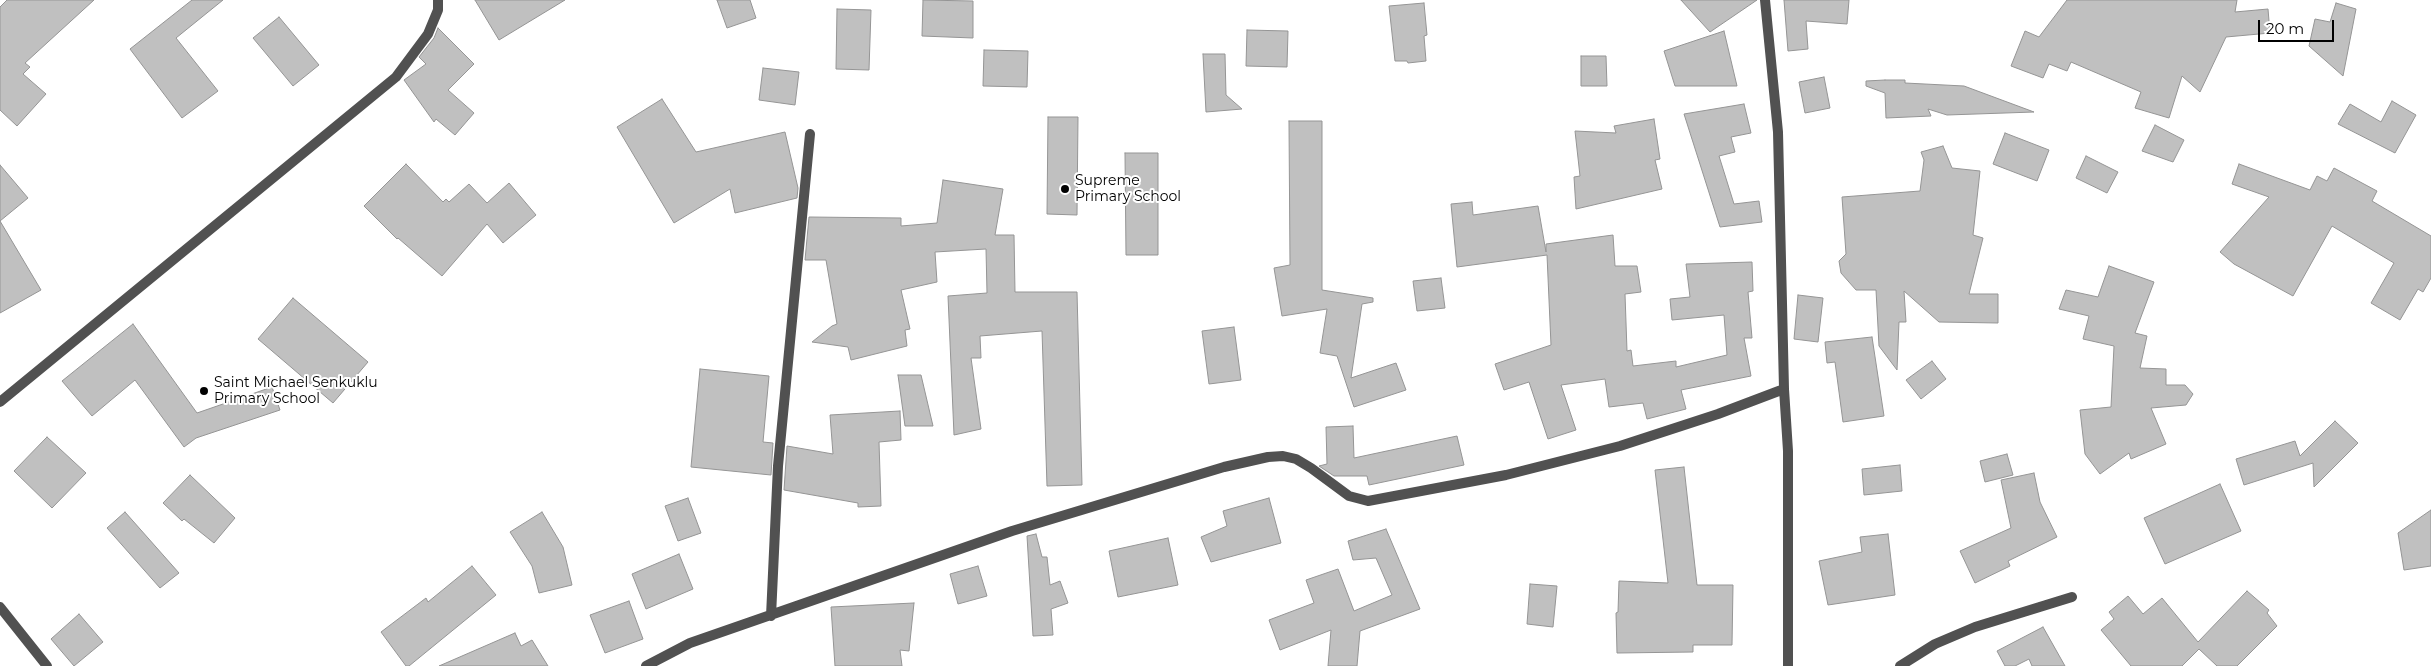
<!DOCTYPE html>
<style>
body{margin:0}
#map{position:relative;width:2431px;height:666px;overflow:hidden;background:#fff;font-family:Montserrat,sans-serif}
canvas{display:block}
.scale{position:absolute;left:2258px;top:20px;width:76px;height:22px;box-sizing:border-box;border:2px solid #000;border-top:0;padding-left:6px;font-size:15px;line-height:18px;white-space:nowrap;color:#000;-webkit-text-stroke:4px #fff;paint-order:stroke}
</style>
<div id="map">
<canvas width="2431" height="666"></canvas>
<div class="scale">20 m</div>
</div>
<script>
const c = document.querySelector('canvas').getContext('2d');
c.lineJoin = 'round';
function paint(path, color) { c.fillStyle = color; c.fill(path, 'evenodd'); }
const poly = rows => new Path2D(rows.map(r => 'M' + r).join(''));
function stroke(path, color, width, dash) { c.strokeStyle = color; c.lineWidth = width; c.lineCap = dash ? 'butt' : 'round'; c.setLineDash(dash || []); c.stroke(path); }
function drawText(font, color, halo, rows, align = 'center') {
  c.font = font + ' Montserrat,sans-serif'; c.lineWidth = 4; c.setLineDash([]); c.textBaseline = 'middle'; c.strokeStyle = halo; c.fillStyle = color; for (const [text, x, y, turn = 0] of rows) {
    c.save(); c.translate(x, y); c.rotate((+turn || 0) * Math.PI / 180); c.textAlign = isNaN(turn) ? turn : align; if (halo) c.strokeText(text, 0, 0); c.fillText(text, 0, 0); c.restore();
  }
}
const building = poly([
 [7,0,94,0,25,63,30,67,23,74,46,94,17,126,0,110,0,7,7,0],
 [192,0,223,0,176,38,218,91,182,118,130,49,192,0],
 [475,0,565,0,499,40,475,0],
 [717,0,750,0,756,18,727,28,717,0],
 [923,0,973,1,973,38,922,36,923,0],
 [1681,0,1757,0,1710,32,1681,0],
 [1784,0,1849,0,1847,24,1806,21,1808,49,1788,51,1784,0],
 [2067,0,2237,0,2235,12,2268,9,2270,33,2226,37,2200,92,2182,76,2169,118,2135,108,2141,92,2071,62,2067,71,2049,64,2043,78,2011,66,2025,31,2039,37,2067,0],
 [1424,3,1427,35,1424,36,1426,61,1408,63,1407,61,1395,61,1389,6,1424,3],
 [2336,3,2356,9,2343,76,2309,46,2315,19,2330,22,2336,3],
 [837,9,871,10,869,70,836,69,837,9],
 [279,17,319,65,293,86,253,38,279,17],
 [438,28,474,64,448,90,474,113,455,135,436,119,434,122,404,80,426,64,419,57,434,38,438,28],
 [1247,30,1288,31,1287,67,1246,66,1247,30],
 [1724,31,1737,86,1675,86,1664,51,1724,31],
 [984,50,1028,51,1027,87,983,86,984,50],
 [1203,54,1225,54,1226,95,1242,109,1206,112,1203,54],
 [1581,56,1606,56,1607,86,1581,86,1581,56],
 [763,68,799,72,795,105,759,100,763,68],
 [1824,77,1830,108,1805,113,1799,82,1824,77],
 [1885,80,1905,80,1905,83,1964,86,2034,112,1947,115,1928,109,1931,116,1886,118,1885,93,1866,86,1866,81,1885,80],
 [662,99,696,152,785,132,798,188,797,198,735,213,730,189,674,223,617,127,662,99],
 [2392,101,2416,115,2395,153,2338,124,2350,104,2381,122,2392,101],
 [1744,104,1751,133,1731,137,1735,152,1719,156,1734,204,1759,201,1762,222,1720,227,1684,114,1744,104],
 [1048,117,1078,117,1077,215,1047,214,1048,117],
 [1654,119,1660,159,1655,160,1662,189,1576,209,1574,177,1580,176,1575,131,1616,133,1614,126,1654,119],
 [1289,121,1322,121,1322,290,1373,298,1373,302,1362,304,1351,378,1396,363,1406,390,1354,407,1337,356,1320,353,1327,309,1282,316,1274,268,1290,265,1289,121],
 [2155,125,2184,140,2173,162,2142,151,2155,125],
 [2005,133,2049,150,2037,181,1993,164,2005,133],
 [1943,146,1952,168,1980,171,1973,235,1983,238,1969,294,1998,294,1998,323,1939,322,1904,291,1906,322,1899,322,1897,370,1879,346,1876,290,1856,290,1841,273,1839,261,1846,254,1842,197,1920,191,1924,160,1921,152,1943,146],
 [1125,153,1158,153,1158,255,1126,255,1125,153],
 [2086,156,2118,172,2107,193,2076,178,2086,156],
 [406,164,443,202,446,199,449,202,469,184,487,203,509,183,536,215,503,243,487,224,442,276,398,238,397,239,364,206,406,164],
 [2239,164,2310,190,2317,176,2327,181,2334,168,2377,191,2372,201,2431,236,2431,278,2423,292,2418,289,2400,320,2371,303,2394,263,2332,226,2293,296,2234,264,2220,252,2269,197,2232,184,2239,164],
 [0,165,28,198,0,221,41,290,0,313,0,165],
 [943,180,1003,189,995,235,1014,235,1015,292,1077,292,1082,485,1047,486,1042,331,980,336,981,358,971,358,981,429,954,435,948,296,987,293,986,249,935,252,937,282,901,290,910,329,905,330,907,346,851,360,848,347,812,342,832,326,837,324,826,260,805,260,809,217,901,218,901,226,937,223,943,180],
 [1472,202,1473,215,1538,206,1546,252,1546,244,1613,235,1615,266,1637,266,1641,292,1625,294,1627,351,1631,350,1633,366,1676,361,1676,367,1727,355,1724,315,1672,320,1670,299,1690,297,1686,264,1752,262,1753,291,1748,292,1752,338,1744,338,1751,376,1681,390,1686,409,1647,419,1643,403,1609,407,1605,379,1561,385,1576,430,1548,439,1529,382,1504,390,1495,364,1551,345,1547,255,1457,267,1451,204,1472,202],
 [2109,266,2154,282,2135,333,2147,336,2140,368,2166,369,2166,385,2185,385,2193,394,2186,405,2151,408,2166,444,2131,459,2129,453,2100,474,2085,454,2080,410,2111,407,2114,346,2083,339,2089,316,2059,309,2066,290,2098,297,2109,266],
 [1441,278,1445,308,1417,311,1413,281,1441,278],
 [1798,295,1823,298,1818,342,1794,339,1798,295],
 [293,298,368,362,333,403,258,339,293,298],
 [133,324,197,413,272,387,280,410,196,438,184,447,135,380,92,416,62,381,133,324],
 [1234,327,1241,380,1209,384,1202,331,1234,327],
 [1872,337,1884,416,1843,422,1835,362,1827,363,1825,342,1872,337],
 [1932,361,1946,379,1921,399,1906,380,1932,361],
 [700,369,769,376,763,442,773,443,771,475,691,467,700,369],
 [898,375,921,375,933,426,905,426,898,375],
 [900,411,901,440,879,442,881,506,858,507,858,503,784,490,787,446,833,454,830,415,900,411],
 [2335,421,2358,443,2314,487,2313,463,2244,485,2236,459,2295,441,2300,456,2335,421],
 [1353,426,1354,458,1457,436,1464,465,1369,485,1367,476,1334,476,1319,466,1327,464,1326,427,1353,426],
 [47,437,86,473,52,508,14,471,47,437],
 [2007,454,2013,475,1985,482,1980,461,2007,454],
 [1900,465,1902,491,1864,495,1862,469,1900,465],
 [1684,467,1697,585,1733,585,1732,645,1693,645,1693,652,1617,653,1616,613,1618,612,1619,581,1668,583,1655,470,1684,467],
 [2034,473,2040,502,2057,537,2008,561,2010,566,1975,583,1960,551,2011,528,2001,480,2034,473],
 [190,475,235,518,214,543,184,519,182,521,163,503,190,475],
 [2220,484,2241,531,2165,564,2144,518,2220,484],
 [688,498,701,533,678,541,665,506,688,498],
 [1269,498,1281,543,1211,562,1201,537,1227,526,1223,511,1269,498],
 [2431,510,2431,566,2404,570,2398,533,2431,510],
 [125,512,179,573,160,588,107,528,125,512],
 [542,512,563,547,572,585,539,593,532,566,510,532,542,512],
 [1386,529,1420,609,1360,631,1357,666,1328,666,1331,630,1280,650,1269,620,1314,603,1306,580,1338,569,1354,611,1392,595,1376,558,1353,560,1348,541,1386,529],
 [1036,534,1042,557,1047,557,1050,585,1060,581,1068,603,1051,609,1053,635,1033,636,1027,536,1036,534],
 [1888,534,1895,595,1828,605,1819,561,1862,552,1860,537,1888,534],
 [1168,538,1178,585,1118,597,1109,551,1168,538],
 [679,554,693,589,646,609,632,574,679,554],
 [472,566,496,595,409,666,406,666,381,632,426,598,428,602,472,566],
 [978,566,987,596,958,604,950,574,978,566],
 [1530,584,1557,586,1553,627,1527,624,1530,584],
 [2247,591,2269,610,2267,613,2277,626,2237,666,2217,666,2199,649,2182,666,2131,666,2101,630,2114,619,2109,612,2128,596,2143,614,2162,598,2198,642,2247,591],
 [629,601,643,639,605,653,590,615,629,601],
 [914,603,909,651,900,650,902,666,835,666,831,607,914,603],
 [79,614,103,642,74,666,51,639,79,614],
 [2043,627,2065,666,2032,666,2029,659,2015,666,2005,666,1997,651,2043,627],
 [515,633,521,646,532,640,548,666,439,666,515,633]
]);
paint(building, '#c0c0c0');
stroke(building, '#959595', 1);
stroke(poly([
 [1765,0,1778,132,1784,389,1788,451,1788,666],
 [0,402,396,77,428,34,438,10,438,0],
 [0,607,47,666],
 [771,616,778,466,810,134],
 [646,666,690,643,1012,531,1224,467,1268,457,1283,456,1296,459,1311,468,1349,496,1368,501,1506,475,1620,446,1718,414,1784,389],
 [1900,666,1935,644,1975,627,2072,597]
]), '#515151', 10);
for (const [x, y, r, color] of [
 [1065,189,5,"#000"],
 [204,391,5,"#000"]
]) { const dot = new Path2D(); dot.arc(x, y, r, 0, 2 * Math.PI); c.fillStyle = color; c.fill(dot); stroke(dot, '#fff', 2); }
drawText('14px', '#000', '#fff', [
 ["Supreme",1075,181],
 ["Primary School",1075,197],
 ["Saint Michael Senkuklu",214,383],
 ["Primary School",214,399]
], 'left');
</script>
